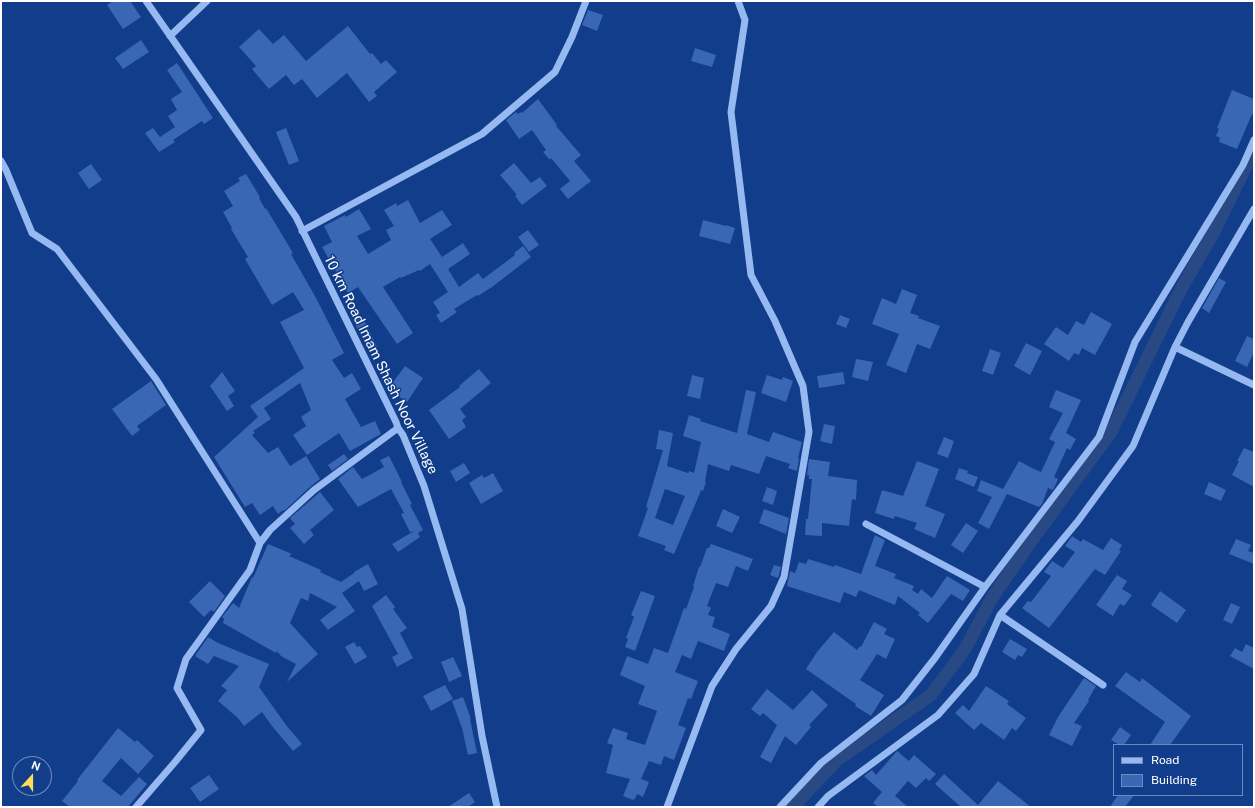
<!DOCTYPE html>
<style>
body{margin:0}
#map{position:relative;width:1255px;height:808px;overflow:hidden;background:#113d8a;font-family:"Public Sans",sans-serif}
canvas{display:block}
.frame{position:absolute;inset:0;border:2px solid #fff;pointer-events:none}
.legend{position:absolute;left:1113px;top:744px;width:130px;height:52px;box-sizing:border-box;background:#113d8a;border:1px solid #708bb9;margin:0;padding:5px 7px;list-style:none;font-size:12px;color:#fff}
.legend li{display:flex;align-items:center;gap:8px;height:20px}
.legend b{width:20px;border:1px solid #708bb9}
.north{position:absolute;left:12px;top:756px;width:40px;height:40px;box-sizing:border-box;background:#113d8a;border:1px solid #708bb9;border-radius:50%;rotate:21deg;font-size:11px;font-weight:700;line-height:16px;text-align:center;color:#fff}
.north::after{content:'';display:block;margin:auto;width:14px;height:18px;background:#ffdb57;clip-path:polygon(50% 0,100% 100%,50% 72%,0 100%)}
</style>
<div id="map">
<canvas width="1255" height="808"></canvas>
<div class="frame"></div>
<ul class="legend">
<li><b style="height:5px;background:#97b9f1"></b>Road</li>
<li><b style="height:11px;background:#3a67b3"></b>Building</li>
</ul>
<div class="north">N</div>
</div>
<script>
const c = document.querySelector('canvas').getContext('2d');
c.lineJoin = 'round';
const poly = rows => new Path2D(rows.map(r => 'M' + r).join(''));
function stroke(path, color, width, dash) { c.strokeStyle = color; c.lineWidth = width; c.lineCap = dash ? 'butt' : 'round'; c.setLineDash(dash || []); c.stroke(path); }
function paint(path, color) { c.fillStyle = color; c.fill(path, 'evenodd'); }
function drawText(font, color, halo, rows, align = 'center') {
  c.font = font + ' "Public Sans",sans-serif'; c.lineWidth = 3; c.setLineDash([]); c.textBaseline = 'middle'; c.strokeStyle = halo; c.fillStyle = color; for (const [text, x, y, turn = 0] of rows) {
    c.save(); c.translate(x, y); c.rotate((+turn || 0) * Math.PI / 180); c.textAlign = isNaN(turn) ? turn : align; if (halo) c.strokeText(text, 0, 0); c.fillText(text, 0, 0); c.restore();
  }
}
stroke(poly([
 [793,807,836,761,931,695,965,649,992,598,1027,547,1111,432,1181,289,1214,232,1254,150]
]), '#284983', 13);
paint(poly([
 [113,1,130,1,141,17,123,29,107,5],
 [588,10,603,15,597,31,582,25],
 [348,26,370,54,372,53,381,64,386,60,397,72,374,92,377,96,369,102,347,73,317,98,302,79,294,85,286,75,269,89,252,69,256,66,239,47,259,29,273,44,284,35,306,61],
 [141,40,149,52,123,69,115,58],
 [695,48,716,55,712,67,691,61],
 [177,63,213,118,204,124,202,121,173,140,175,142,159,152,145,133,153,128,160,137,175,127,168,116,177,110,171,99,182,92,167,70],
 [1232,90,1254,99,1254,115,1252,114,1237,149,1219,142,1220,138,1216,136,1219,129,1217,128],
 [538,99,557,125,556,126,581,155,574,161,591,181,568,199,560,189,570,181,551,158,550,160,543,152,546,150,532,130,519,139,506,120,516,112,518,114,521,112,522,113],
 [286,128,299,161,289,165,276,132],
 [514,163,531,183,540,177,547,186,522,205,515,196,517,195,500,175],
 [91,164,102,180,89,189,78,173],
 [246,174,260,197,259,198,265,209,266,208,293,253,291,254,316,298,344,353,332,360,344,378,352,373,361,389,345,399,361,427,375,421,381,434,350,451,339,433,307,455,293,435,306,426,301,417,311,410,300,383,264,408,271,419,253,431,255,433,252,435,268,453,278,447,290,466,306,456,320,479,311,486,284,511,283,510,278,514,273,506,260,515,252,503,245,507,214,457,258,417,250,406,304,368,280,322,304,310,293,292,272,305,245,259,248,257,231,229,232,228,223,212,233,206,224,191,240,181,238,178],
 [408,200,420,223,442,210,452,225,430,239,442,257,463,243,470,254,448,269,459,287,478,273,483,279,515,255,514,253,523,246,531,257,492,287,478,296,477,295,454,309,457,312,441,323,436,315,440,313,433,302,448,292,430,264,420,271,419,270,401,278,400,277,383,287,413,333,397,344,358,287,348,293,345,288,341,290,336,279,339,277,322,247,332,242,324,226,345,215,346,217,359,209,371,229,357,236,368,254,391,240,386,230,394,226,384,210,396,203,397,206],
 [703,220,726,226,726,225,735,228,730,244,699,236],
 [528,230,539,245,529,252,518,237],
 [1219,278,1226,282,1209,313,1202,308],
 [902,289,917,295,910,313,919,316,918,318,940,326,930,349,917,344,906,373,886,365,899,334,872,324,882,298,896,304],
 [1091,312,1112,324,1095,355,1082,348,1079,355,1074,353,1069,361,1044,344,1056,327,1068,335,1076,321,1084,325],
 [840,315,850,319,846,328,836,324],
 [362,316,377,347,369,351,353,320],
 [1247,336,1254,339,1254,352,1247,367,1235,361],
 [1026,343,1042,351,1030,375,1014,366],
 [990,349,1001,353,993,375,982,371],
 [856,359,873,362,868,381,852,377],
 [405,366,423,378,407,402,388,389],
 [479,369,491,383,460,409,466,417,462,420,466,427,449,439,429,410,460,387,459,386],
 [222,372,235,391,228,396,234,406,227,411,210,386],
 [843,372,845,384,819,388,817,376],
 [692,375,704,378,700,399,687,396],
 [767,375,782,380,783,377,793,381,786,402,761,393],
 [151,381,166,405,137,426,140,430,132,436,112,409],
 [746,390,756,392,747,434,769,442,773,432,802,442,798,458,799,458,797,471,788,468,790,464,766,456,759,474,731,465,729,471,708,464,705,482,706,482,703,491,701,490,700,493,674,554,664,550,666,546,638,536,648,508,646,507,663,450,656,449,659,430,673,433,667,466,688,473,689,471,694,473,701,442,683,436,689,415,701,419,700,421,737,433],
 [665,489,685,496,673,525,655,518],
 [1056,390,1081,400,1066,433,1076,439,1070,450,1067,448,1054,477,1058,479,1055,486,1053,490,1048,488,1042,504,1039,507,1007,494,989,529,978,523,992,497,977,491,981,480,1003,489,1019,461,1032,468,1041,472,1055,442,1049,439,1063,413,1049,407],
 [824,424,835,426,832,444,820,441],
 [944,437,954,441,948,458,937,454],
 [1244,448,1254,452,1254,487,1232,475,1239,461,1237,461],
 [344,454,348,459,332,471,328,465],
 [389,456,402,482,401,482,412,504,410,505,423,530,418,533,420,537,398,552,392,544,414,531,410,532,401,514,404,513,391,489,358,507,338,479,353,467,362,479,384,467,380,460],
 [809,459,830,462,828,476,857,480,856,500,852,499,849,526,822,523,822,536,805,535,806,519,808,519,812,479,809,479,809,475,807,475],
 [917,461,939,469,925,506,945,514,935,538,914,529,917,523,895,516,894,519,875,513,882,490,903,496],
 [464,463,470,473,456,482,450,471],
 [959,468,968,471,967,473,978,477,974,487,955,479],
 [493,473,503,491,481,504,469,483,482,475,484,478],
 [1209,482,1226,490,1221,501,1204,494],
 [767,487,777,491,773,505,762,501],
 [320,492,334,510,310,530,314,535,304,544,290,528,295,524,290,518],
 [723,509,740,517,732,533,716,526],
 [764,509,789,518,786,534,759,523],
 [966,523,978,531,963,553,951,545],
 [875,535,885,540,875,566,896,574,894,578,914,586,912,590,918,594,921,589,932,598,947,576,970,590,963,601,951,594,928,623,918,615,920,613,898,596,895,605,859,590,856,597,844,592,840,603,787,586,790,571,795,573,799,562,806,564,808,559,834,567,835,565,861,574],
 [1072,536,1081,542,1083,539,1103,550,1111,538,1122,545,1119,550,1121,551,1105,575,1095,569,1049,628,1022,608,1028,601,1031,602,1051,576,1044,572,1052,561,1063,568,1075,552,1065,546],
 [1236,539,1251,545,1248,551,1254,553,1254,564,1229,554],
 [268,544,292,554,289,556,321,570,320,572,341,582,354,573,354,572,368,564,378,584,364,591,359,581,342,593,355,611,328,630,320,620,337,607,310,593,308,601,301,598,290,623,318,654,287,682,296,664,281,656,277,651,276,653,223,623,224,619,222,617,233,603,239,608,252,577,253,578],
 [711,544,753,559,748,571,736,566,728,587,716,583,707,606,711,608,708,615,715,617,712,627,730,634,724,651,698,641,691,659,682,655,675,672,698,681,691,699,688,698,678,725,686,728,674,760,664,756,661,765,649,761,641,779,649,782,643,797,637,794,635,799,634,799,633,800,623,796,630,779,606,773,613,745,607,743,613,728,628,733,626,739,645,745,657,711,638,704,645,686,620,675,627,656,648,664,654,648,668,653,684,608,686,609,694,587,693,586,699,567,700,567,707,548,709,548],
 [774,565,781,567,778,578,770,575],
 [1117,575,1127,581,1122,589,1132,595,1124,606,1120,604,1113,616,1096,605],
 [210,581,225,596,214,612,211,610,204,617,189,602],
 [641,591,655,596,635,651,625,647,628,639,626,638,634,617,631,615],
 [1160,591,1186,610,1177,623,1151,605],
 [386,595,395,607,393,609,407,628,400,633,413,658,397,667,392,657,398,654,372,606],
 [1231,603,1240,607,1232,624,1223,620],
 [874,622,887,629,884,634,895,639,886,659,877,654,860,680,884,695,871,716,855,706,856,704,806,669,817,652,834,632,857,650,860,646,861,647],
 [208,637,218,643,269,664,259,687,286,725,302,744,293,751,272,726,262,712,244,726,238,718,218,701,227,690,221,686,239,666,214,656,208,664,195,656],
 [1010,639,1027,649,1022,657,1018,655,1015,660,1002,652],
 [354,642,357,647,360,646,367,657,355,664,345,647],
 [1246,644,1254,648,1254,669,1230,656,1235,648,1242,652],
 [453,657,462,676,449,682,441,662],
 [1126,672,1140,682,1142,678,1191,716,1170,745,1150,745,1165,722,1115,686],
 [1084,678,1096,686,1088,700,1089,701,1074,723,1082,726,1072,746,1049,735,1058,717],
 [445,685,453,699,431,711,423,696],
 [986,686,1009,701,1007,704,1026,718,1016,731,1012,728,1004,740,981,723,974,730,955,713,963,705,969,711],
 [767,689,793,710,812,690,828,705,809,725,811,727,796,745,785,736,771,763,760,757,777,725,763,713,760,716,751,709],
 [463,697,471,719,470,719,477,753,468,755,462,728,452,701],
 [1120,727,1131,735,1124,745,1119,745,1111,740],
 [118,728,135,742,137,740,154,756,138,774,121,758,102,781,121,796,139,777,147,784,128,807,70,807,62,801,78,781,77,780],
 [897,751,909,761,914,755,936,774,929,781,926,778,916,788,908,781,895,796,908,807,878,807,873,803,882,792,864,776,872,770,876,775],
 [944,774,978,805,998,781,1031,807,961,807,935,784],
 [209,775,219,789,200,802,190,788],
 [469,793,475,802,468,807,448,807],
 [1118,795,1134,795,1125,807,1110,807]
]), '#3a67b3');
stroke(poly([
 [146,1,296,217,396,422,398,428,403,435,424,486,462,609,482,736,497,807],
 [170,36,207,1],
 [1,161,6,170,32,233,57,249,156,379,260,543],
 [302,231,482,134,555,72,572,37,586,1],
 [1175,347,1254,385],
 [866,524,985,587],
 [1000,615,1103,685],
 [136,807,175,762,201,730,177,688,186,659,250,570,260,543,270,530,314,490,398,428],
 [667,807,712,686,736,649,771,606,784,577,809,432,803,386,775,321,751,275,731,112,745,20,738,1],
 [780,807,821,763,902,700,935,658,985,587,1099,437,1135,342,1243,165,1254,140],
 [818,807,828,796,938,715,974,674,1000,615,1078,521,1133,446,1175,347,1188,322,1254,209]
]), '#97b9f1', 7);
drawText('14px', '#fff', '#113d8a', [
 ["10 km Road Imam Shash Noor Village",381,365,64]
]);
</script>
